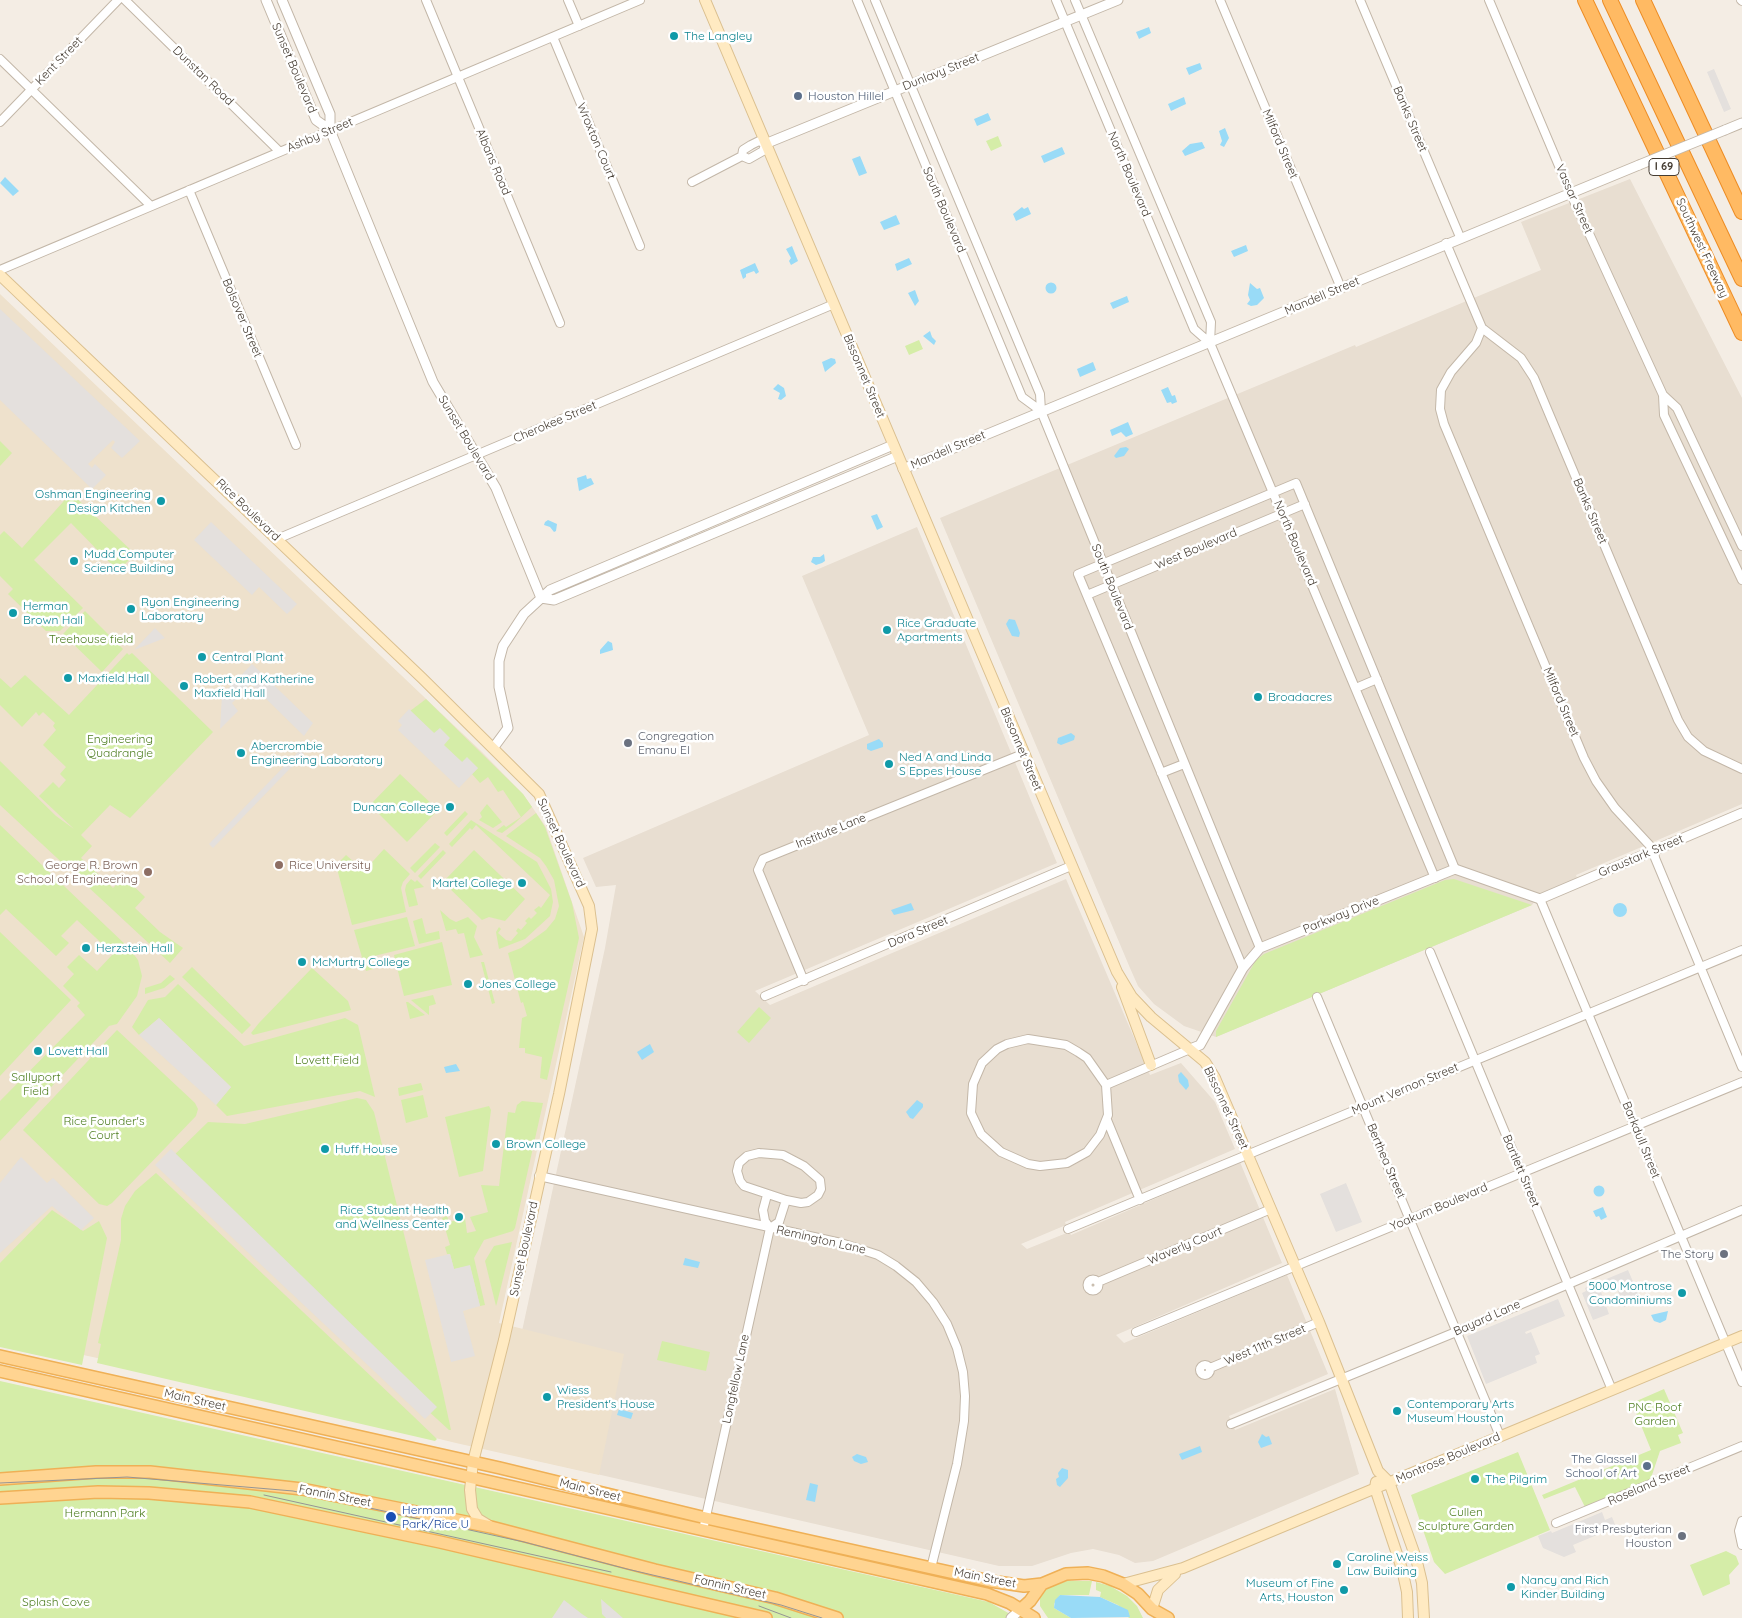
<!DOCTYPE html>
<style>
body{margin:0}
canvas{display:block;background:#f4ede4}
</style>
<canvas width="1742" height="1618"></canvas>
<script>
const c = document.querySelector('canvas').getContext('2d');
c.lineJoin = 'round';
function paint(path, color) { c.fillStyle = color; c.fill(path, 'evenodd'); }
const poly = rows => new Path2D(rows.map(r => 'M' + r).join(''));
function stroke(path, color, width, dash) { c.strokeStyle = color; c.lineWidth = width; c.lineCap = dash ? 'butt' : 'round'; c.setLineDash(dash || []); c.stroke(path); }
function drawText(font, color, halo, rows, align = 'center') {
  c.font = font + ' Quicksand,sans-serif'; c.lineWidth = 5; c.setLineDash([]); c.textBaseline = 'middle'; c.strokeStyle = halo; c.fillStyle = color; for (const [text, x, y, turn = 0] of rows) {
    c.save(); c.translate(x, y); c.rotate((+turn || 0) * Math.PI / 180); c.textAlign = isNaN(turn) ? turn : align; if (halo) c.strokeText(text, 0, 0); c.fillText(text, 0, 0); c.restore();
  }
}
paint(poly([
 [1630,179,1742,398,1742,804,1576,875,1577,878,1541,893,1532,905,1216,1037,1184,1026,1154,1004,1138,986,1130,968,940,518,1355,345,1356,347,1541,270,1521,222],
 [917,527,1057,863,755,991,770,1005,1066,879,1150,1075,1181,1063,1215,1102,1235,1149,1065,1222,1066,1225,1021,1244,1027,1249,1069,1232,1071,1235,1240,1162,1282,1263,1116,1335,1124,1343,1287,1275,1328,1374,1229,1416,1235,1430,1335,1389,1359,1474,1153,1561,1135,1563,1119,1555,1093,1549,1071,1553,1032,1566,999,1566,496,1451,605,948,616,885,596,887,583,858,869,735,802,576]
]), '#e8ded1');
paint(poly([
 [0,294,482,752,523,794,546,827,584,937,499,1323,624,1354,599,1475,456,1443,162,1372,0,1337]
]), '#eee1cc');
paint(poly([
 [998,136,1002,146,991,151,986,141],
 [919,340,923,349,909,355,905,346],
 [0,441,12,453,0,466],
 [71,493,135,554,118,571,71,523,34,560,83,608,60,631,46,631,8,594,13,589,0,576,0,535,4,531,22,548],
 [85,611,123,649,102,672,63,634],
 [127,653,129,655,132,653,213,732,130,818,110,805,81,835,92,846,81,858,113,888,124,877,145,897,135,908,160,932,183,948,170,963,0,805,0,761,56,816,74,829,39,796,53,782,59,788,66,780,60,774,66,767,43,745,56,730,53,726,55,723,43,712,39,716,36,712,22,727,0,705,0,678,11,688,25,675,69,715],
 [426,699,523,794,532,807,514,824,502,833,496,831,504,825,506,827,521,817,503,790,498,792,488,777,480,783,472,774,478,768,462,762,443,745,449,738,435,734,410,711],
 [400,774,438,810,407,842,370,805],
 [487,804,502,822,493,828,479,820,482,817,480,813],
 [465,811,468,814,447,836,444,833],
 [536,813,545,827,572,903,579,938,547,1080,540,1078,542,1057,525,1053,525,1048,519,1048,522,1018,527,1016,523,1002,521,1003,508,953,521,948,546,930,555,919,559,906,554,880,546,866,540,858,506,836],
 [471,820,537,862,551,889,553,902,550,916,525,939,499,949,496,932,499,927,501,929,498,933,506,940,511,941,518,933,516,931,518,928,521,930,527,923,525,921,529,917,531,919,537,913,534,910,539,906,541,908,550,895,476,825,472,830,470,828,452,847,449,844],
 [0,825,129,948,138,960,142,976,137,996,117,1024,109,1026,0,1141,0,1101,85,1015,77,1006,80,1003,63,986,74,974,67,967,79,955,97,971,113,954,77,920,61,936,69,943,56,956,6,909,0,915],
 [435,843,440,847,415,873,410,868],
 [384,849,410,874,403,882,401,888,406,912,352,925,336,865,346,855,364,871],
 [443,850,446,853,421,879,418,876],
 [474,850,525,899,505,921,489,917,482,920,443,882],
 [411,879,415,882,417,880,424,887,414,889,418,905,409,907,405,890,406,885],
 [1454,879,1532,905,1216,1037,1216,1031,1256,960,1264,954,1445,880],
 [440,910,450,919,456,922,468,917,477,926,474,937,483,955,470,958,464,933,458,934,456,929,446,931],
 [407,917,415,946,370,957,373,969,366,971,354,930],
 [422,918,426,934,439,931,440,939,419,944,413,921],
 [0,932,71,1000,0,1076],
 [442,942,452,985,404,996,394,955],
 [481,962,484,962,495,1003,492,1004],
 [192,967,251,1025,242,1034,182,977],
 [312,968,348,1001,351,1010,253,1035,251,1033,259,1023],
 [170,975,175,979,164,988,145,994,145,988,161,983],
 [178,984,244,1046,345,1018,358,1025,375,1097,360,1091,227,1116,216,1105,231,1087,159,1018,139,1035,132,1027,148,1000,165,997],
 [433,995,436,1004,429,1006,429,1015,411,1000],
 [406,1002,408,1002,425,1015,410,1019],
 [759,1007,771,1018,749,1043,737,1032],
 [117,1030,195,1103,198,1109,196,1116,112,1203,107,1206,99,1204,23,1130],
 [421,1083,423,1090,399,1096,398,1088],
 [423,1095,428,1117,406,1123,401,1100],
 [357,1098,366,1100,374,1112,443,1393,451,1430,449,1430,162,1167,208,1122,245,1124],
 [522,1101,543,1103,515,1228,513,1231,484,1240,474,1258,485,1305,480,1306,470,1266,454,1269,450,1254,447,1254,445,1247,450,1245,442,1218,447,1216,449,1222,465,1218,467,1233,476,1231,470,1217,488,1212,481,1185,499,1186,508,1112,515,1113,517,1105],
 [489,1106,491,1110,483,1171,459,1177,445,1117],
 [156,1173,412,1415,437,1439,435,1441,97,1363,101,1344,98,1343,121,1240,121,1219,125,1206,135,1191],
 [52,1210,83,1231,99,1221,107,1238,82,1365,0,1347,0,1263],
 [512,1242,497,1303,496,1306,485,1261,494,1246],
 [662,1341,710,1352,706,1371,657,1360],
 [0,1381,989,1602,1017,1618,0,1618],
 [1664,1389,1683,1433,1678,1435,1681,1443,1660,1451,1652,1475,1654,1478,1585,1507,1575,1487,1544,1499,1542,1495,1651,1450,1632,1403],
 [1518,1452,1550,1530,1445,1574,1434,1562,1411,1495],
 [1726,1551,1736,1556,1739,1564,1729,1575,1730,1584,1703,1596,1690,1565],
 [1067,1581,1092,1581,1089,1595,1060,1595,1054,1604,1054,1608,1071,1618,1048,1618,1040,1606,1040,1595,1047,1588],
 [1096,1582,1110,1586,1127,1596,1137,1606,1143,1618,1129,1618,1118,1605,1100,1597,1101,1592,1096,1590]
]), '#d5eda8');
paint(poly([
 [1714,69,1731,109,1724,112,1707,72],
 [0,309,140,441,122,458,111,448,115,442,113,440,88,464,92,468,95,464,106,475,92,489,0,400],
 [211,522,297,604,287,614,259,587,252,595,194,540],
 [155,628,165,638,134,650],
 [252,664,313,723,304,736,251,684,232,703,238,711,220,729,222,695],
 [409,709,434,733,440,728,450,738,444,745,462,762,467,757,478,768,459,788,398,730,402,725,398,721],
 [300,750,304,754,213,848,209,844],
 [159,1018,231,1087,216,1105,139,1035],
 [171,1149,437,1407,425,1419,155,1165],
 [21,1157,47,1183,53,1178,94,1218,81,1230,52,1206,0,1253,0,1183],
 [1346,1183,1362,1222,1336,1232,1320,1194],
 [450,1254,454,1269,470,1265,480,1306,463,1311,475,1356,451,1362,425,1260],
 [1628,1270,1641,1300,1624,1307,1616,1286,1601,1292,1609,1314,1593,1320,1582,1293,1586,1291,1585,1288],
 [1558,1299,1565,1316,1525,1332,1526,1334,1531,1332,1540,1354,1535,1356,1537,1363,1486,1384,1467,1336],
 [1602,1512,1605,1520,1612,1517,1616,1527,1573,1545,1576,1552,1564,1557,1543,1548,1538,1536,1551,1531,1552,1533],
 [601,1599,623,1618,606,1618,602,1614],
 [564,1600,582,1614,588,1618,552,1618]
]), '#e4e0dd');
paint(poly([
 [1149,27,1151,33,1139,39,1136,32],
 [1200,63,1202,69,1189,75,1186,68],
 [1184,97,1186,104,1171,111,1168,104],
 [988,113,991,120,977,126,974,119],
 [1225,128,1229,138,1224,147,1220,145,1222,141,1219,131],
 [1202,142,1205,148,1185,156,1182,151,1190,144],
 [1062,147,1065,154,1044,163,1041,156],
 [860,156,867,173,859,176,852,159],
 [5,177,19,191,13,196,0,183],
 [1022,207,1024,209,1028,207,1031,214,1016,221,1013,214],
 [896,215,900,224,884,230,880,222],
 [1246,245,1248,251,1234,257,1231,251],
 [792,246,798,261,791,265,789,261,791,258,786,249],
 [909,258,912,264,897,271,895,264],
 [755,263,759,272,756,274,754,271,746,274,746,277,743,279,740,270],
 '1045.5 288a5.5 5.5 0 1 1 11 0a5.5 5.5 0 1 1-11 0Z',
 [1250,283,1257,289,1260,288,1264,298,1257,305,1251,306,1247,304,1250,300,1248,295],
 [915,290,919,301,915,306,908,293],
 [1127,296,1129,302,1113,309,1110,303],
 [930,331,932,337,936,341,934,345,923,336],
 [831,358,835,359,836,363,825,372,822,362],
 [1093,362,1096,370,1080,377,1077,369],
 [778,384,784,388,786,396,781,400,778,399,780,393,773,389],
 [1168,387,1172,396,1175,395,1177,402,1172,404,1171,402,1167,403,1161,390],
 [1128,422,1133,434,1126,437,1121,432,1112,436,1110,430],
 [1126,447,1129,449,1124,456,1116,458,1114,456,1120,448],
 [586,475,587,479,591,478,594,484,579,491,577,478],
 [877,514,883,527,877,530,871,516],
 [548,520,557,524,556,531,554,532,550,527,544,525,545,522],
 [824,554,825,561,822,563,816,565,811,562,813,557,820,557],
 [1009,619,1015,620,1020,633,1019,637,1012,636,1006,624],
 [608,641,612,643,613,650,600,654,600,650],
 [1071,733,1075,736,1074,740,1061,745,1057,743,1058,738],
 [879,739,883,743,883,747,871,751,867,749,867,744],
 [911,903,914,910,894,915,891,910],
 '1613 910a7 7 0 1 1 14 0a7 7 0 1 1-14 0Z',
 [650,1044,654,1052,642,1060,637,1052],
 [456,1064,460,1071,446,1073,444,1067],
 [1181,1072,1188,1080,1189,1086,1186,1090,1179,1082,1178,1075],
 [917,1100,923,1104,923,1107,913,1119,910,1118,906,1112],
 '1593.5 1191a5.5 5.5 0 1 1 11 0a5.5 5.5 0 1 1-11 0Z',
 [1603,1207,1607,1217,1601,1220,1599,1216,1596,1217,1593,1211],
 [685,1258,700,1262,698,1268,683,1265],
 [1668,1311,1666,1320,1660,1323,1654,1321,1651,1315],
 [619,1409,633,1413,631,1419,617,1415],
 [1262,1434,1266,1437,1269,1436,1272,1444,1261,1448,1258,1442],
 [1200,1446,1202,1452,1182,1460,1179,1454],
 [857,1454,866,1457,868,1462,861,1464,854,1461,852,1457],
 [1062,1468,1068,1470,1068,1478,1060,1487,1057,1485,1056,1479,1059,1477,1058,1473],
 [810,1483,818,1485,815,1502,806,1500],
 [1060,1595,1100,1597,1128,1610,1130,1617,1071,1618,1054,1608,1055,1600]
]), '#99dbf7');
const minor = poly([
 [125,0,280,152],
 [426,0,560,323],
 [568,0,579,26],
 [857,0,1022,397,1041,411],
 [875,0,1040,394,1041,411,1260,948],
 [1056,0,1194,329,1210,343,1435,878],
 [1075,0,1211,322,1210,343],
 [1220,0,1341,288],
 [1360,0,1460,237],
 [1489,0,1570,192,1663,395,1677,408,1742,546],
 [1741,0,1742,1],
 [553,37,640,246],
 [0,59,151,206],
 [0,122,118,0],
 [692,182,742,156,749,159,763,151,765,144,759,141,751,145,743,150,742,156],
 [189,190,296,445],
 [1446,243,1482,328,1521,358,1534,378,1678,720,1688,737,1704,751,1742,769],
 [0,270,640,0],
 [1482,328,1476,343,1451,372,1441,390,1440,409,1444,424,1584,758,1596,781,1615,808,1654,850,1655,858,1742,1067],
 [1663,395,1664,415,1742,580],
 [277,539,834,304],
 [1087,595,1305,504],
 [1356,688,1377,679],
 [1161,773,1184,764],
 [1540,899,1742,1382],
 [1430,952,1612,1390],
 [1243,968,1078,574,1296,483,1455,869],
 [804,981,758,870,763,859,1023,754],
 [765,996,1071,866],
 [1317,997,1500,1436],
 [1028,1039,1066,1045,1078,1052,1087,1058,1106,1085,1108,1115,1100,1135,1087,1152,1067,1163,1040,1166,1028,1164,1001,1152,981,1134,971,1113,973,1084,982,1063,997,1049,1007,1044,1028,1039],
 [1106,1085,1190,1049],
 [1107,1120,1140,1200],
 [759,1153,783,1155,804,1166,820,1180,821,1189,818,1195,808,1202,801,1203,786,1200,744,1186,740,1181,737,1171,739,1163,747,1156,759,1153],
 [539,1176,841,1243,878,1255,896,1266,916,1282,933,1302,947,1324,957,1348,963,1372,965,1396,964,1421,957,1464,931,1568],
 [767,1195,763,1210,765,1221,770,1228],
 [770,1228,779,1222,786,1200],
 [1068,1229,1742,950],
 '1087.5 1285a5.5 5.5 0 1 1 11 0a5.5 5.5 0 1 1-11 0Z',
 [1098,1282,1271,1209],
 [1136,1332,1742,1082],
 '1200 1370a5 5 0 1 1 10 0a5 5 0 1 1-10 0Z',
 [1210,1368,1319,1322],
 [1231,1424,1456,1332,1742,1210],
 [1742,1521,1739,1531,1742,1545],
 [1556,1523,1742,1446],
 [703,1530,770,1228]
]);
const tertiary = poly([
 [266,0,316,120,330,130],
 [282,0,330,114,330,130,433,382,496,488,541,598],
 [1725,130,1742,123],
 [765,144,1118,0],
 [903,469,1639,165],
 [541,598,554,600,898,456],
 [494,747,508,728,499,687,499,661,503,646,524,614,550,590,893,445],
 [1190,1049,1200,1045,1243,968,1260,948,1455,869,1540,899,1742,813],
 [1011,1618,1021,1609]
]);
const secondary = poly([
 [705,0,1117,972,1132,997,1151,1017,1205,1062,1215,1078,1319,1322,1378,1471,1389,1482,1416,1558,1422,1583,1424,1618],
 [0,275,422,678,539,794,589,906,592,929,559,1094,504,1340,473,1462,470,1490,472,1509,478,1519,488,1525],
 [1122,987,1151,1065],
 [1376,1482,1375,1488,1402,1569,1407,1592,1408,1618],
 [1123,1584,1183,1568,1742,1336],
 [1152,1609,1158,1590,1175,1574]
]);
const primary = poly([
 [0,1356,500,1468,706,1518,990,1581,1024,1586,1042,1584,1066,1574,1088,1573,1103,1576,1123,1584,1138,1594,1152,1609,1168,1618],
 [0,1371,987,1594,1010,1603,1034,1618],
 [0,1479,96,1472,150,1472,302,1489,491,1527,655,1570,775,1598,837,1618],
 [0,1498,98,1492,149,1493,250,1502,440,1542,766,1618],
 [1021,1609,1030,1601,1042,1584]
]);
const motorway = poly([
 [1585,0,1742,333],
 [1610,0,1742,279],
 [1643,0,1742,212]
]);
stroke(minor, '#c3b7a8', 10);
stroke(tertiary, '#c3b7a8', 11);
stroke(secondary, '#dbc090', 12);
stroke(primary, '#efb056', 14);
stroke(motorway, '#ed8d25', 16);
stroke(minor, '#fff', 8);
stroke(tertiary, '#fff', 9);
stroke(secondary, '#ffeac2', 10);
stroke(primary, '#ffd491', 11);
stroke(motorway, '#ffba63', 14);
stroke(poly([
 [0,1483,127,1477,293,1491,524,1542,627,1569,781,1605,822,1618],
 [264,1495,611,1572],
 [759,1606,791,1618]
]), '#959595', 1);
const tertiaryBridge = poly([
 [1639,165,1725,130]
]);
stroke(tertiaryBridge, '#c3b7a8', 11, []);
stroke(tertiaryBridge, '#fff', 9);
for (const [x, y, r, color] of [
 [674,36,5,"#0f9aa8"],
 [798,96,5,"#5c6f8a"],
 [161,501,5,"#0f9aa8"],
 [74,561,5,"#0f9aa8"],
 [131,609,5,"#0f9aa8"],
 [13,613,5,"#0f9aa8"],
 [887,630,5,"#0f9aa8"],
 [202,657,5,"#0f9aa8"],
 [68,678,5,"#0f9aa8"],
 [184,686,5,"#0f9aa8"],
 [1258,697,5,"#0f9aa8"],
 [628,743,5,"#6b7280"],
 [241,753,5,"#0f9aa8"],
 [889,764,5,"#0f9aa8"],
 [450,807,5,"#0f9aa8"],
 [279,865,5,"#8d6e63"],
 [148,872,5,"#8d6e63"],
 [522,883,5,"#0f9aa8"],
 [86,948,5,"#0f9aa8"],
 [302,962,5,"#0f9aa8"],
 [468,984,5,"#0f9aa8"],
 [38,1051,5,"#0f9aa8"],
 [496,1144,5,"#0f9aa8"],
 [325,1149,5,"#0f9aa8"],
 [459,1217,5,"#0f9aa8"],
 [1724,1254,5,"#6b7280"],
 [1682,1293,5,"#0f9aa8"],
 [547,1397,5,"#0f9aa8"],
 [1397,1411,5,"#0f9aa8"],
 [1647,1466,5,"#5c6f8a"],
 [1475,1479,5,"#0f9aa8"],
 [391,1517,6,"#1a4fb4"],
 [1682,1536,5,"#6b7280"],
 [1337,1564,5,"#0f9aa8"],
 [1511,1587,5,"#0f9aa8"],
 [1344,1590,5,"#0f9aa8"]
]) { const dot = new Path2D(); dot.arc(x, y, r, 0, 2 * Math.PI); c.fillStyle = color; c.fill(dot); stroke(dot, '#fff', 2); }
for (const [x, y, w] of [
 [1664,167,30]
]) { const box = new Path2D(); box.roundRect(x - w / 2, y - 8.5, w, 17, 4); c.fillStyle = '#fff'; c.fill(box); stroke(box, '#463d33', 1); }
drawText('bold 11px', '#463d33', null, [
 ["I 69",1664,167]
]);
drawText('12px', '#0d838f', '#fff', [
 ["The Langley",684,36],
 ["Oshman Engineering",151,494,"right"],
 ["Design Kitchen",151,508,"right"],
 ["Mudd Computer",84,554],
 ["Science Building",84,568],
 ["Ryon Engineering",141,602],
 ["Laboratory",141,616],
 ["Herman",23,606],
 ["Brown Hall",23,620],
 ["Rice Graduate",897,623],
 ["Apartments",897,637],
 ["Central Plant",212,657],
 ["Maxfield Hall",78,678],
 ["Robert and Katherine",194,679],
 ["Maxfield Hall",194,693],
 ["Broadacres",1268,697],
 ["Abercrombie",251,746],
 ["Engineering Laboratory",251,760],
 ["Ned A and Linda",899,757],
 ["S Eppes House",899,771],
 ["Duncan College",440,807,"right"],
 ["Martel College",512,883,"right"],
 ["Herzstein Hall",96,948],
 ["McMurtry College",312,962],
 ["Jones College",478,984],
 ["Lovett Hall",48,1051],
 ["Brown College",506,1144],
 ["Huff House",335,1149],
 ["Rice Student Health",449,1210,"right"],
 ["and Wellness Center",449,1224,"right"],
 ["5000 Montrose",1672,1286,"right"],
 ["Condominiums",1672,1300,"right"],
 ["Wiess",557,1390],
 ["President's House",557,1404],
 ["Contemporary Arts",1407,1404],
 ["Museum Houston",1407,1418],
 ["The Pilgrim",1485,1479],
 ["Caroline Weiss",1347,1557],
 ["Law Building",1347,1571],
 ["Nancy and Rich",1521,1580],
 ["Kinder Building",1521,1594],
 ["Museum of Fine",1334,1583,"right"],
 ["Arts, Houston",1334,1597,"right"]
], 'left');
drawText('12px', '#463d33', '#fff', [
 ["Kent Street",59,61,-46],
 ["Sunset Boulevard",294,68,67],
 ["Dunlavy Street",941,72,-22],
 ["Dunstan Road",203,76,44],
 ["Banks Street",1410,119,67],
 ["Ashby Street",320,135,-23],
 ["Wroxton Court",596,141,67],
 ["Milford Street",1280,144,67],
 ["Albans Road",493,162,67],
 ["North Boulevard",1129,174,67],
 ["Vassar Street",1574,199,66],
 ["South Boulevard",944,210,67],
 ["Southwest Freeway",1702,248,65],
 ["Mandell Street",1322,296,-23],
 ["Bolsover Street",242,318,67],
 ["Bissonnet Street",864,376,67],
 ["Cherokee Street",555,422,-23],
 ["Sunset Boulevard",466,438,59],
 ["Mandell Street",948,450,-23],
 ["Rice Boulevard",248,510,44],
 ["Banks Street",1590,511,67],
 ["North Boulevard",1295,543,67],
 ["West Boulevard",1196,549,-23],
 ["South Boulevard",1112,587,68],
 ["Milford Street",1561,702,67],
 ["Bissonnet Street",1021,749,67],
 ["Institute Lane",831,831,-22],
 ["Sunset Boulevard",561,843,65],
 ["Graustark Street",1641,856,-23],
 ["Parkway Drive",1341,915,-22],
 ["Dora Street",918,932,-23],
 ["Mount Vernon Street",1405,1089,-23],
 ["Bissonnet Street",1226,1108,65],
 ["Barkdull Street",1641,1140,68],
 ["Berthea Street",1386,1161,67],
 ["Bartlett Street",1521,1171,67],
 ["Yoakum Boulevard",1439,1207,-23],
 ["Remington Lane",821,1240,13],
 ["Waverly Court",1185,1246,-23],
 ["Sunset Boulevard",524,1249,-78],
 ["Bayard Lane",1487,1318,-24],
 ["West 11th Street",1265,1345,-23],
 ["Longfellow Lane",736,1379,-78],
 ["Main Street",195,1400,13],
 ["Montrose Boulevard",1448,1458,-23],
 ["Roseland Street",1649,1485,-23],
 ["Main Street",590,1490,14],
 ["Fannin Street",335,1496,11],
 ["Main Street",985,1578,11],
 ["Fannin Street",730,1587,13]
]);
drawText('12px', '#4e5e75', '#fff', [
 ["Houston Hillel",808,96],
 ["The Glassell",1637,1459,"right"],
 ["School of Art",1637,1473,"right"]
], 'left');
drawText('12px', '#4e7e21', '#fff', [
 ["Treehouse field",91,639],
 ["Engineering",120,739],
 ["Quadrangle",120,753],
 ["Lovett Field",327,1060],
 ["Sallyport",36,1077],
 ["Field",36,1091],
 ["Rice Founder's",104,1121],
 ["Court",104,1135],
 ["PNC Roof",1655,1407],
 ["Garden",1655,1421],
 ["Cullen",1466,1512],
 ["Sculpture Garden",1466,1526],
 ["Hermann Park",105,1513],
 ["Splash Cove",56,1602]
]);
drawText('12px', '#5b616d', '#fff', [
 ["Congregation",638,736,"left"],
 ["Emanu El",638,750,"left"],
 ["The Story",1714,1254],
 ["First Presbyterian",1672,1529],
 ["Houston",1672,1543]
], 'right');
drawText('12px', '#785e54', '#fff', [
 ["George R. Brown",138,865],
 ["School of Engineering",138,879],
 ["Rice University",289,865,"left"]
], 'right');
drawText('12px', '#164399', '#fff', [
 ["Hermann",402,1510],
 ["Park/Rice U",402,1524]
], 'left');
</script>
